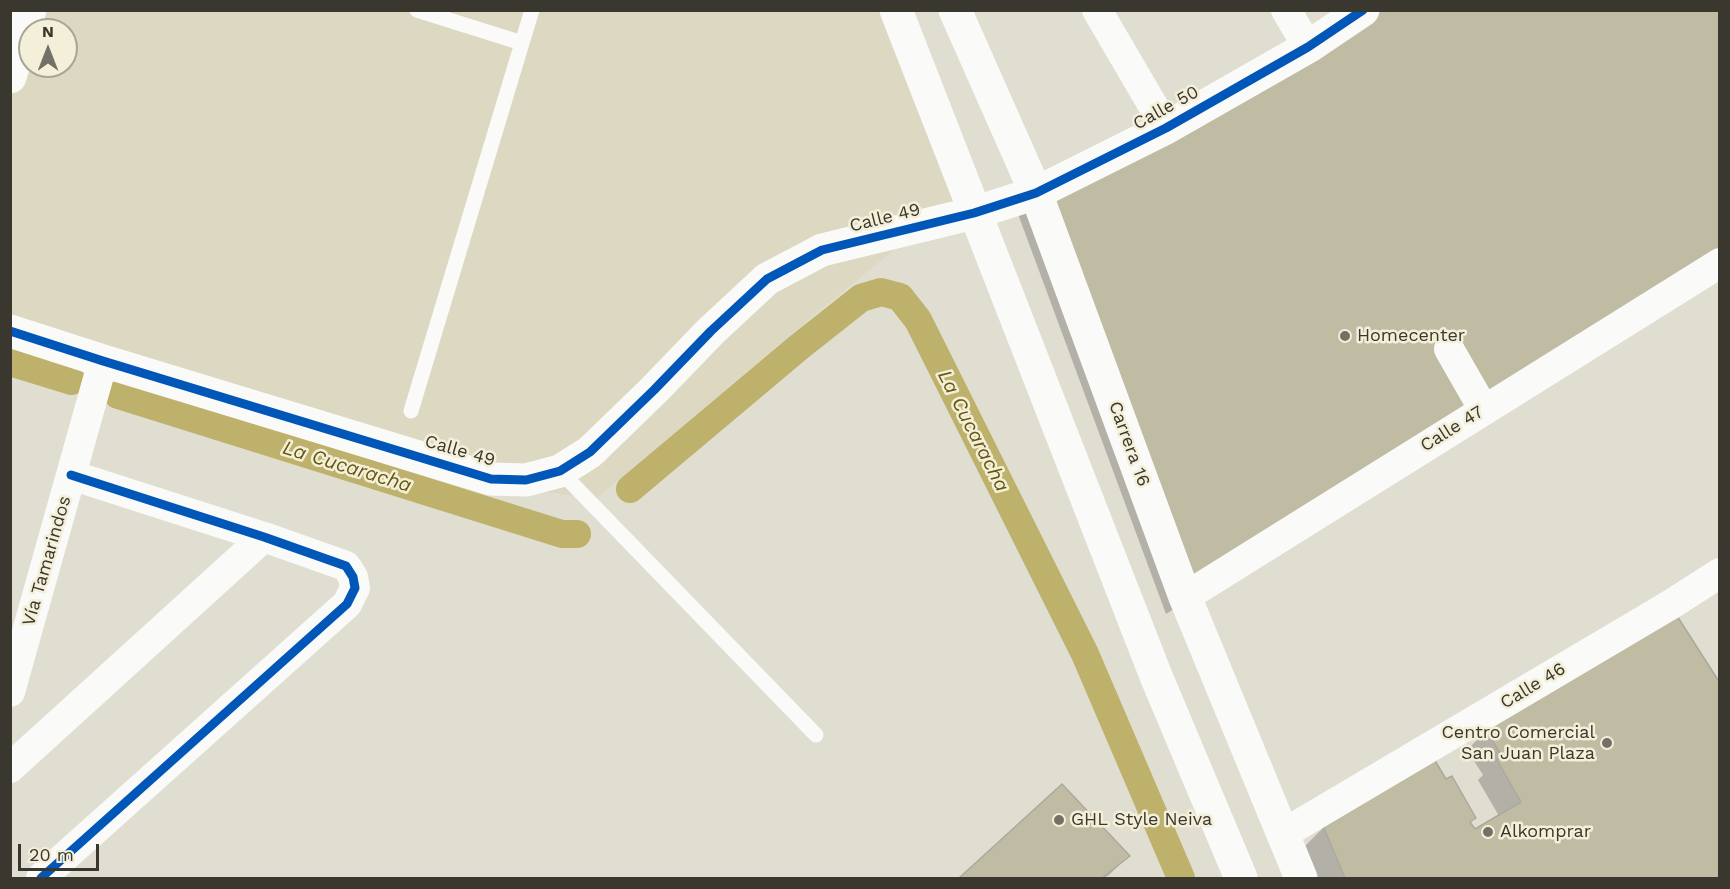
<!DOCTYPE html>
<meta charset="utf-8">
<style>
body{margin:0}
#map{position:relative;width:1730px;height:889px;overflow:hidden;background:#e0ded1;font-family:"Work Sans",sans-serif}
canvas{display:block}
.frame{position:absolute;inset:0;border:12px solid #39372e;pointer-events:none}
.north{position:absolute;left:18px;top:18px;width:60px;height:60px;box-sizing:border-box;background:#f4efd8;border:2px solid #a9a594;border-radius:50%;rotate:0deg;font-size:16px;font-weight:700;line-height:24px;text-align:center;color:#39372e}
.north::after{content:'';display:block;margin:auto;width:21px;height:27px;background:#737167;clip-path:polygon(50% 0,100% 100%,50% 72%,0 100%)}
.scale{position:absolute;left:18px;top:844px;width:81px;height:27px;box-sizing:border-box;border:3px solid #39372e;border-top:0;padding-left:8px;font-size:18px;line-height:21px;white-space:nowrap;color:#39372e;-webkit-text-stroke:4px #f4efd8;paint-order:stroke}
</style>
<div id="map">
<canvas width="1730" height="889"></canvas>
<div class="frame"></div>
<div class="north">N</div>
<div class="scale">20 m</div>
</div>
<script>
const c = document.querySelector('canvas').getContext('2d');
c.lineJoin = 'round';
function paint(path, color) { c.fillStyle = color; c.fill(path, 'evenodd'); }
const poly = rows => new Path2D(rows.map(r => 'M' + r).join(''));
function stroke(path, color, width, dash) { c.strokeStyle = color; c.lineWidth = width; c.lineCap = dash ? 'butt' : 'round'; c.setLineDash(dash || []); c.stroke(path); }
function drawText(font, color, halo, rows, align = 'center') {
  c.font = font + ' "Work Sans",sans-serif'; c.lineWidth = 5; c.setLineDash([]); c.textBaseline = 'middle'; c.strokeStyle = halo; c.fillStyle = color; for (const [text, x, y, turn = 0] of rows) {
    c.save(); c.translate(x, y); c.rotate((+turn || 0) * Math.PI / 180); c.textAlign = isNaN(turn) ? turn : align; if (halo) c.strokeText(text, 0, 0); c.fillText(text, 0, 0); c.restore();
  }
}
paint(poly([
 [37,11,883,11,955,200,807,321,597,498,471,484,11,332,11,94,30,32,30,66,66,66,66,30,31,30]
]), '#dcd8c2');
paint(poly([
 [1368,10,1720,268,1166,614,1018,214],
 [1720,686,1720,878,1318,878,1305,846,1324,827,1446,781,1474,818,1469,823,1474,831,1499,816,1478,780,1483,775,1467,750,1486,731],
 [1062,786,1128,856,1109,875,1104,878,962,878]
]), '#0003');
stroke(poly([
 [10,362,72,381],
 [118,395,562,534,577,534],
 [630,489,799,347,861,298,881,292,900,297,918,320,1085,654,1181,878]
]), '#beb16b', 28);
const building = poly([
 [1366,10,1720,10,1720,263,1185,597,1036,193,1366,10],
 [1670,605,1720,683,1720,878,1345,878,1323,826,1434,759,1446,779,1452,776,1476,818,1470,822,1475,829,1521,802,1497,760,1502,756,1485,729,1670,605],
 [1062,784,1130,856,1102,878,959,878,1062,784]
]);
paint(building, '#c0bba3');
stroke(building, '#aba99f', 1.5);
stroke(poly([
 [417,10,522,43,532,10],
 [411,411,522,43],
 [560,471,816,735]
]), '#fafaf8', 15);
stroke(poly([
 [1097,10,1166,128],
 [1286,10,1308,47],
 [1449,349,1484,410],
 [1185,597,1720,263],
 [10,692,103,361],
 [10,768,264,537],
 [1283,834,1670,605,1720,573],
 [41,878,347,604,355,588,353,577,346,566,264,537,71,475]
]), '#fafaf8', 30);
stroke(poly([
 [10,331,103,361,491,479,526,480,560,471,590,452,654,390,711,331,767,279,822,250,974,213,1036,193,1166,128,1308,47,1363,10]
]), '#fafaf8', 33);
stroke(poly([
 [896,10,1156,676,1241,878],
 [955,10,1036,193,1185,597,1301,878],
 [10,77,30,10]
]), '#fafaf8', 33);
stroke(poly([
 [10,331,103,361,491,479,526,480,560,471,590,452,654,390,711,331,767,279,822,250,974,213,1036,193,1166,128,1308,47,1363,10],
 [41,878,347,604,355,588,353,577,346,566,264,537,71,475]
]), '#0057b8', 9);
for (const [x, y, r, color] of [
 [1345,336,6,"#737167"],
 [1607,743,6,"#737167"],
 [1059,820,6,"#737167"],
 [1488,832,6,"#737167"]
]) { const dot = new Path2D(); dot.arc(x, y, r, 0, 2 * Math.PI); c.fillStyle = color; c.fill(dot); stroke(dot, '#f4efd8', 2); }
drawText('18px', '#39372e', '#f4efd8', [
 ["Calle 50",1166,108,-29],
 ["Calle 49",885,218,-14],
 ["Calle 47",1452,429,-32],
 ["Carrera 16",1129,444,70],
 ["Calle 49",460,451,16],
 ["Vía Tamarindos",47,561,-74],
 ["Calle 46",1533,686,-31]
]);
drawText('18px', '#39372e', '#f4efd8', [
 ["Homecenter",1357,336],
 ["Centro Comercial",1595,733,"right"],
 ["San Juan Plaza",1595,754,"right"],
 ["GHL Style Neiva",1071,820],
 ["Alkomprar",1500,832]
], 'left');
drawText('italic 20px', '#63570f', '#f4efd8', [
 ["La Cucaracha",973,431,63],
 ["La Cucaracha",347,467,17]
]);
</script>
